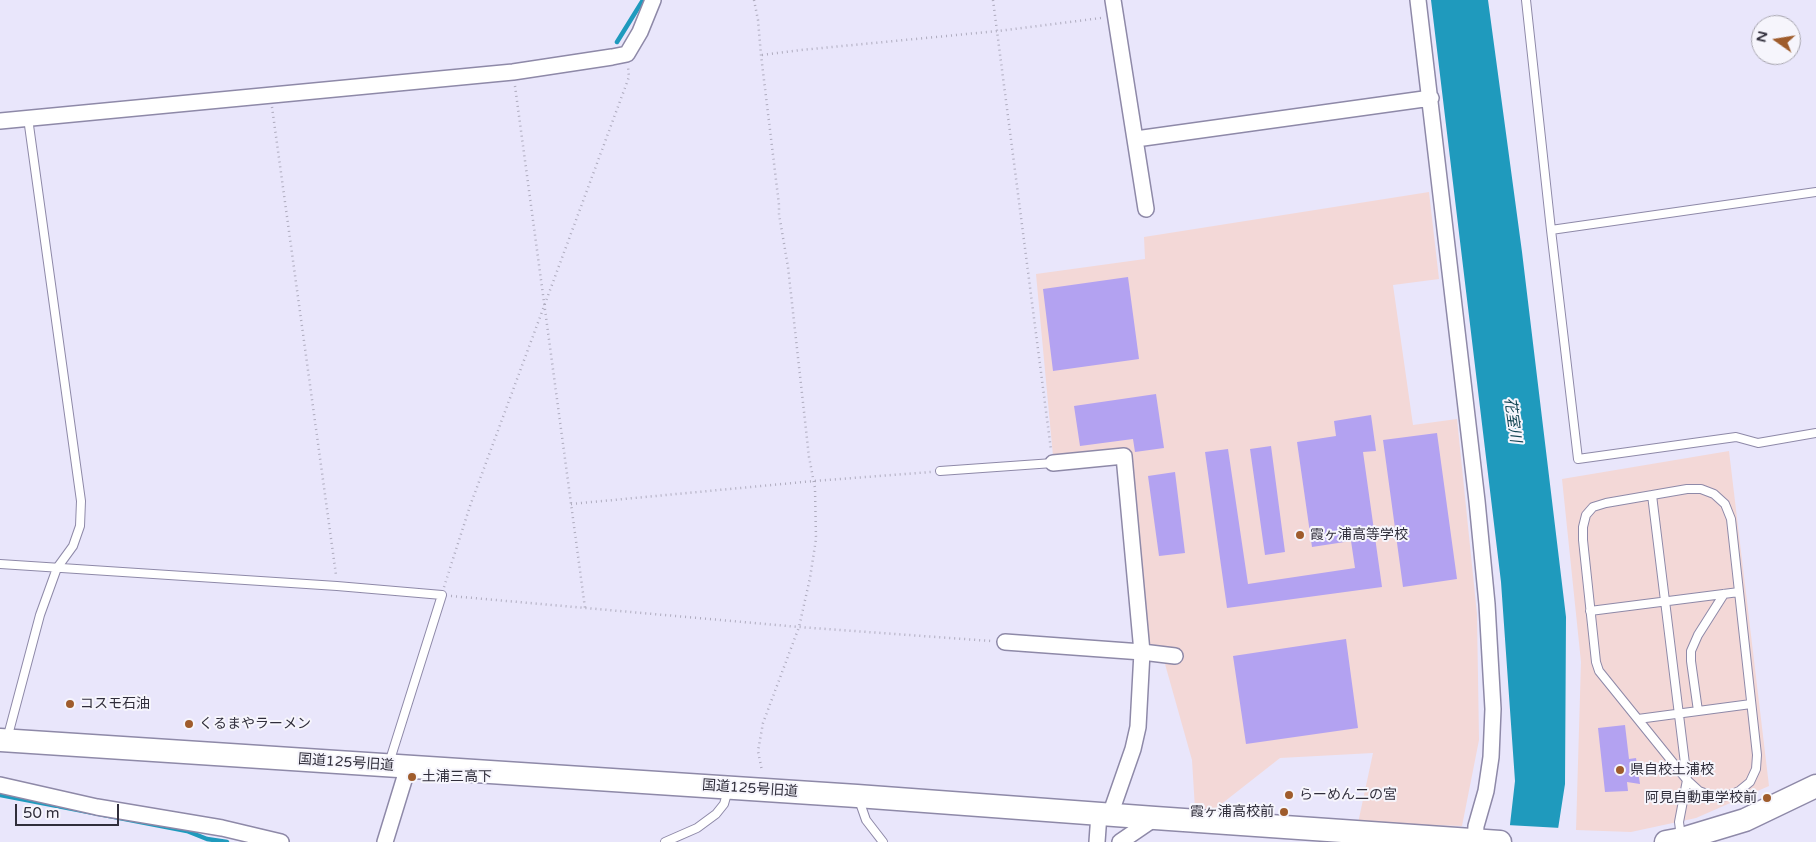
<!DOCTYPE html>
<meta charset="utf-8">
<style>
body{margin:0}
#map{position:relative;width:1816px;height:842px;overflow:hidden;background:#e9e6fb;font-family:"Varela Round",sans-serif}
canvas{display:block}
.north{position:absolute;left:1751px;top:15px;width:50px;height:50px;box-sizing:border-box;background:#f6f5fc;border:1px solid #a7a5af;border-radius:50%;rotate:283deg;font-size:14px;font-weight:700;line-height:20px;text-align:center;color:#302e3b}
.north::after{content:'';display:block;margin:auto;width:18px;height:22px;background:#9f5c2c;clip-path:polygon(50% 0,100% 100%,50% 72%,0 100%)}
.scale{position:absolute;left:15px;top:804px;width:104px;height:22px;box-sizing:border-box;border:2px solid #302e3b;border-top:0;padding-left:6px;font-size:15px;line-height:18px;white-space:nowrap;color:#302e3b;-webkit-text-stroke:4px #f6f5fc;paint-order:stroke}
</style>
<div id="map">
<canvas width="1816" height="842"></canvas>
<div class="north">N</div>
<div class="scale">50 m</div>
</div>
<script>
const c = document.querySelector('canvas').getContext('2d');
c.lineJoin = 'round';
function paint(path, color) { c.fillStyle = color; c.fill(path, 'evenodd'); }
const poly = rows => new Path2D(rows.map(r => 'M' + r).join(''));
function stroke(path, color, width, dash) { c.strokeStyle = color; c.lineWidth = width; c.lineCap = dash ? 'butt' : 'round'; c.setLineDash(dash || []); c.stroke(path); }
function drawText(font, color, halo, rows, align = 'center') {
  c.font = font + ' "Varela Round","Noto Sans JP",sans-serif'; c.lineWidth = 4; c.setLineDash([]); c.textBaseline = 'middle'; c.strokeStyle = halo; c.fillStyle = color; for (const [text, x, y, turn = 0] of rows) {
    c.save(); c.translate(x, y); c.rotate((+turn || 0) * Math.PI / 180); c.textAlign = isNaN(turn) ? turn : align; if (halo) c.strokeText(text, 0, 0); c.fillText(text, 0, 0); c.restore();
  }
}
paint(poly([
 [1429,192,1439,279,1393,285,1413,425,1457,419,1477,614,1479,740,1462,826,1358,823,1373,753,1280,758,1215,809,1195,809,1192,760,1165,664,1143,647,1121,457,1053,456,1036,274,1145,259,1144,237],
 [1729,451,1769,786,1696,818,1631,832,1576,830,1581,662,1562,479]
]), '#f3d8d7');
paint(poly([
 [1431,0,1488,0,1522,252,1566,617,1565,784,1556,842,1508,842,1515,781,1501,582]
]), '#1f9abd');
paint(poly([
 [1507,825,1561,828,1559,842,1506,842]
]), '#e9e6fb');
stroke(poly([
 [617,42,643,0],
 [0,795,187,831,207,839,227,842]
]), '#1f9abd', 4.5);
paint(poly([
 [1128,277,1139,359,1053,371,1043,289],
 [1156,394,1164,448,1135,452,1133,439,1080,446,1074,406],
 [1371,415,1376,451,1363,452,1382,587,1227,608,1205,452,1228,449,1248,584,1355,568,1351,541,1312,547,1297,442,1336,436,1334,421],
 [1437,433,1457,579,1403,587,1383,440],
 [1271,446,1285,552,1265,555,1250,449],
 [1175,472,1185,553,1159,556,1148,476],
 [1346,639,1358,728,1246,744,1233,656],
 [1625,725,1629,759,1636,758,1640,784,1627,782,1628,791,1605,792,1598,728]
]), '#b3a2f1');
const lane = poly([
 [1526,0,1551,230],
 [1816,192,1551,230,1578,459,1736,437,1758,443,1816,433],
 [940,471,1053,463],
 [1687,489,1701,489,1714,494,1725,504,1731,519,1757,755,1756,769,1750,782,1739,791,1727,796,1715,797,1699,791,1687,780,1599,671,1596,662,1583,540,1583,527,1586,515,1593,507,1606,503,1687,489],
 [1652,495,1687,780,1679,822,1681,837],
 [0,564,337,586,442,595,389,763],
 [1590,611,1739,592],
 [1698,711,1691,661,1691,651,1698,635,1724,594],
 [1638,719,1751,704],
 [7,739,40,615,57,568,73,546,80,526,81,501,28,118],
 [859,800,866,820,883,842],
 [665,842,697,828,716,814,724,804,728,790]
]);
const street = poly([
 [1113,0,1146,209],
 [1418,0,1477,501,1487,604,1493,709,1491,757,1486,791,1476,826,1475,842],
 [0,121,513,72,612,57,627,54,640,32,653,0],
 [1136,139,1431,98],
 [1053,463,1124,456,1142,652,1138,727,1133,749,1110,815],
 [1005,642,1142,652,1175,656],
 [0,785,97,807,222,828,281,842],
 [385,842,408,767],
 [1097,842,1099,814],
 [1120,842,1155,818]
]);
const secondary = poly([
 [0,740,857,796,1155,818,1500,842],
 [1666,842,1682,839,1745,820,1816,786]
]);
stroke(lane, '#8e89a8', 10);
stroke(street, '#8e89a8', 18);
stroke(secondary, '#8e89a8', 25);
stroke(poly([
 [754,0,758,20,761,55,779,205,779,214,788,267,809,457,815,488,816,539,810,578,799,627,763,723,758,751,762,771],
 [993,0,1051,450],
 [762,55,801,50,998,31,1101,18],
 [515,86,585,608],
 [272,107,336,575],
 [571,504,814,481,931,472],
 [444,587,470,506,629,77,628,67],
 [451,596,799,627,991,641]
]), '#aeabbe', 2.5, [1, 4]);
stroke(lane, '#fff', 8);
stroke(street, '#fff', 15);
stroke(secondary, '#fff', 22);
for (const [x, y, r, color] of [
 [1300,535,5,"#9f5c2c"],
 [70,704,5,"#9f5c2c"],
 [189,724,5,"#9f5c2c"],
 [1620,770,5,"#9f5c2c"],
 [412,777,5,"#9f5c2c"],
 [1289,795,5,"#9f5c2c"],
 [1767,798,5,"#9f5c2c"],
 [1284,812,5,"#9f5c2c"]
]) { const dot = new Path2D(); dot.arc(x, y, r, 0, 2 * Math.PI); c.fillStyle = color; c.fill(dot); stroke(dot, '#f6f5fc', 2); }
drawText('14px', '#302e3b', '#f6f5fc', [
 ["霞ヶ浦高等学校",1310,535],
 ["コスモ石油",80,704],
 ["くるまやラーメン",199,724],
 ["県自校土浦校",1630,770],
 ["土浦三高下",422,777],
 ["らーめん二の宮",1299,795],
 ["阿見自動車学校前",1757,798,"right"],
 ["霞ヶ浦高校前",1274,812,"right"]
], 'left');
drawText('14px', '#302e3b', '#f6f5fc', [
 ["国道125号旧道",346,763,4],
 ["国道125号旧道",750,789,4]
]);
drawText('italic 15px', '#144554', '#f6f5fc', [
 ["花室川",1512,420,82]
]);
</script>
